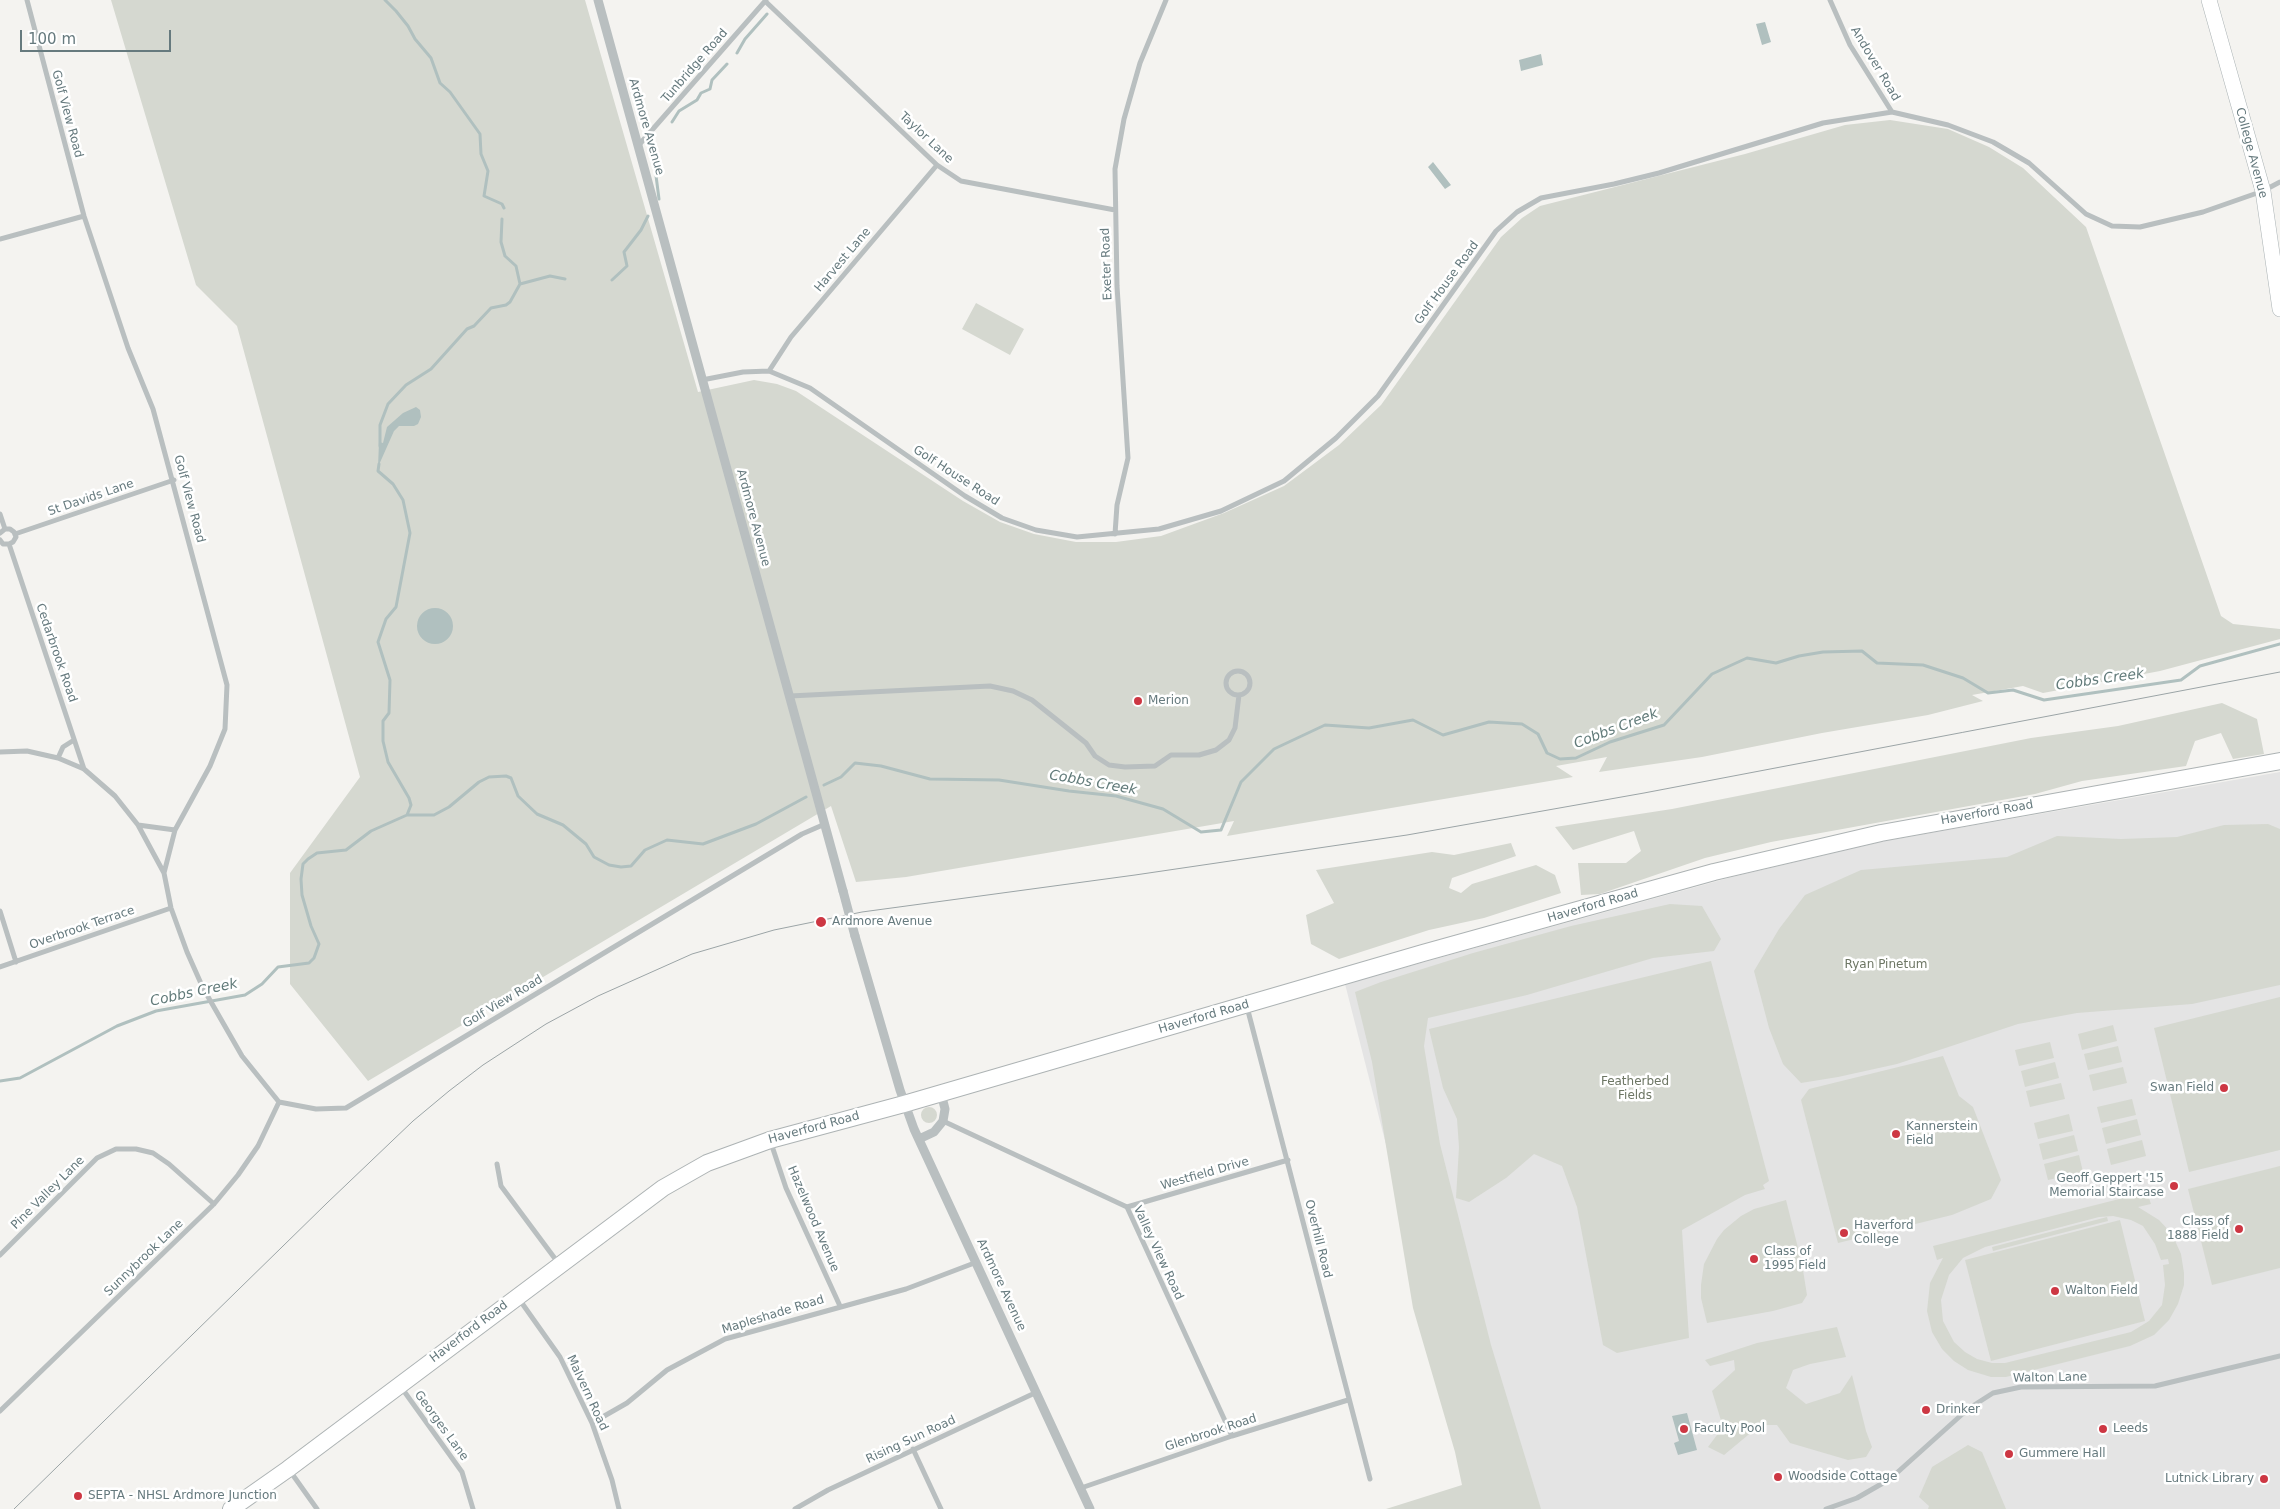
<!DOCTYPE html>
<style>
body{margin:0}
#map{position:relative;width:2280px;height:1509px;overflow:hidden;background:#f4f3f0;font-family:"DejaVu Sans",sans-serif}
canvas{display:block}
.scale{position:absolute;left:20px;top:30px;width:151px;height:22px;box-sizing:border-box;border:2px solid #667a7e;border-top:0;padding-left:6px;font-size:15px;line-height:18px;white-space:nowrap;color:#667a7e;-webkit-text-stroke:4px #fff;paint-order:stroke}
</style>
<div id="map">
<canvas width="2280" height="1509"></canvas>
<div class="scale">100 m</div>
</div>
<script>
const c = document.querySelector('canvas').getContext('2d');
c.lineJoin = 'round';
function paint(path, color) { c.fillStyle = color; c.fill(path, 'evenodd'); }
const poly = rows => new Path2D(rows.map(r => 'M' + r).join(''));
function stroke(path, color, width, dash) { c.strokeStyle = color; c.lineWidth = width; c.lineCap = dash ? 'butt' : 'round'; c.setLineDash(dash || []); c.stroke(path); }
function drawText(font, color, halo, rows, align = 'center') {
  c.font = font + ' "DejaVu Sans",sans-serif'; c.lineWidth = 5; c.setLineDash([]); c.textBaseline = 'middle'; c.strokeStyle = halo; c.fillStyle = color; for (const [text, x, y, turn = 0] of rows) {
    c.save(); c.translate(x, y); c.rotate((+turn || 0) * Math.PI / 180); c.textAlign = isNaN(turn) ? turn : align; if (halo) c.strokeText(text, 0, 0); c.fillText(text, 0, 0); c.restore();
  }
}
paint(poly([
 [2280,772,2280,1509,1479,1509,1345,984,1732,877,1884,841]
]), '#e4e4e4');
paint(poly([
 [111,0,585,0,698,392,754,380,777,384,796,391,963,501,1000,522,1034,534,1076,542,1116,542,1161,536,1224,513,1284,486,1339,445,1381,405,1501,237,1522,218,1540,206,1745,154,1845,125,1890,120,1948,129,1989,147,2023,168,2086,227,2221,616,2233,624,2280,629,2280,639,2160,671,2043,693,2023,686,1972,695,1983,701,1928,715,1822,733,1702,757,1599,772,1607,757,1556,766,1573,777,1227,836,1234,821,906,877,856,882,831,806,368,1081,290,984,290,873,360,777,237,326,196,285],
 [976,303,1024,329,1010,355,962,329],
 [2222,703,2257,719,2264,754,2233,759,2221,733,2195,741,2186,766,2082,781,2035,794,1771,842,1705,858,1600,894,1581,895,1578,863,1626,863,1641,851,1634,831,1573,850,1555,827,1672,809,2031,738,2118,726],
 [2268,824,2280,829,2280,985,2192,1004,2077,1013,2018,1024,1897,1064,1838,1077,1801,1083,1783,1064,1769,1028,1754,971,1779,929,1805,895,1861,870,2007,857,2057,836,2121,839,2177,837,2224,825],
 [1511,843,1516,856,1452,878,1449,888,1461,893,1472,884,1536,865,1555,875,1561,893,1484,918,1429,930,1339,959,1311,944,1306,915,1334,903,1316,870,1432,852,1454,855],
 [1670,904,1702,906,1721,939,1714,951,1653,958,1527,995,1428,1018,1424,1046,1440,1144,1491,1345,1541,1509,1386,1509,1462,1485,1455,1452,1413,1308,1372,1062,1355,992,1381,982,1473,953,1571,926],
 [1711,961,1769,1181,1763,1185,1765,1189,1745,1195,1682,1230,1689,1338,1617,1353,1603,1345,1577,1207,1562,1166,1534,1154,1506,1178,1469,1202,1456,1198,1459,1147,1457,1119,1443,1088,1429,1029],
 [2280,997,2280,1150,2189,1172,2154,1028],
 [2113,1025,2117,1041,2082,1050,2078,1034],
 [2050,1042,2054,1058,2019,1066,2015,1050],
 [2118,1046,2122,1062,2088,1070,2084,1054],
 [1943,1056,1959,1096,1973,1107,2001,1180,1991,1199,1952,1215,1838,1243,1801,1100,1809,1089],
 [2055,1062,2059,1078,2025,1087,2021,1071],
 [2123,1067,2127,1083,2093,1091,2089,1075],
 [2061,1083,2065,1099,2030,1107,2026,1091],
 [2132,1099,2136,1115,2101,1123,2097,1107],
 '921 1115a8 8 0 1 1 16 0a8 8 0 1 1-16 0Z',
 [2069,1114,2073,1131,2038,1139,2034,1123],
 [2137,1119,2141,1135,2106,1144,2102,1128],
 [2074,1135,2078,1151,2043,1160,2039,1144],
 [2142,1140,2146,1156,2111,1165,2107,1149],
 [2079,1155,2083,1172,2048,1180,2044,1164],
 [2280,1166,2280,1268,2212,1285,2188,1189],
 [2147,1192,2151,1204,2138,1207,2159,1220,2172,1234,2181,1254,2184,1273,2184,1285,2178,1304,2169,1320,2154,1335,2130,1346,2006,1377,1991,1377,1968,1370,1954,1361,1942,1349,1932,1332,1927,1311,1930,1283,1943,1258,1937,1260,1933,1246],
 [2113,1216,2131,1220,2143,1226,2155,1244,2161,1260,2168,1259,2169,1264,2163,1265,2165,1285,2162,1305,2149,1321,2131,1332,2005,1363,1992,1363,1977,1359,1965,1352,1954,1342,1943,1321,1941,1300,1949,1275,1963,1258,1985,1247,2099,1217],
 [1786,1200,1802,1264,1807,1295,1802,1303,1773,1311,1707,1323,1701,1298,1701,1285,1704,1264,1717,1239,1724,1230,1741,1216,1754,1209],
 [2107,1217,2108,1221,1993,1251,1992,1247],
 [2120,1220,2145,1321,1991,1361,1965,1260],
 [1837,1327,1846,1357,1810,1364,1793,1370,1786,1388,1806,1404,1840,1393,1852,1375,1866,1431,1872,1447,1866,1457,1848,1460,1790,1443,1777,1425,1760,1425,1724,1455,1708,1447,1723,1427,1712,1391,1735,1370,1734,1360,1710,1366,1705,1360,1757,1343],
 [1968,1445,1982,1452,2006,1509,1928,1509,1929,1506,1919,1497,1932,1467]
]), '#d5d8d0');
paint(poly([
 [1765,22,1771,42,1762,45,1756,24],
 [1541,54,1543,65,1521,71,1519,60],
 [1433,162,1451,185,1445,189,1428,167],
 [416,407,420,410,421,417,418,424,414,426,399,426,394,431,378,467,379,442,383,443,387,427,403,413],
 '417 626a18 18 0 1 1 36 0a18 18 0 1 1-36 0Z',
 [1687,1413,1697,1450,1678,1455,1674,1443,1679,1441,1672,1416]
]), '#b0c0bf');
stroke(poly([
 [385,0,396,11,408,26,415,39,431,58,440,83,450,92,480,134,481,154,488,171,484,196,502,204,504,208],
 [737,53,745,39,767,14],
 [672,122,679,111,697,100,701,93,710,89,712,80,727,64],
 [654,160,659,199],
 [502,219,501,242,505,256,516,266,520,284],
 [612,280,627,266,624,252,641,230,648,216],
 [380,446,380,425,388,404,406,385,431,369,467,329,474,326,491,308,506,305,510,302,520,284,550,276,565,279],
 [379,464,378,471,393,484,403,500,410,533,396,607,386,619,378,642,390,680,389,713,383,721,383,741,388,762,409,798,411,805,407,815],
 [824,785,841,777,855,763,881,766,930,779,999,780,1069,791,1116,796,1163,809,1201,832,1221,830,1241,782,1274,749,1325,725,1369,728,1413,720,1443,735,1489,722,1522,724,1538,734,1547,753,1560,759,1576,758,1610,742,1664,725,1712,674,1747,658,1776,663,1799,656,1823,652,1862,651,1877,663,1923,665,1963,678,1988,693,2013,690,2044,700,2181,680,2200,666,2280,644],
 [0,1081,20,1078,117,1026,156,1011,245,995,262,984,278,967,309,963,314,958,319,944,311,926,302,895,301,879,303,864,308,859,317,853,346,850,371,831,407,815,434,815,449,807,479,782,489,777,506,776,511,778,518,796,537,814,563,825,586,844,594,857,609,865,621,867,631,866,645,850,667,840,703,844,756,824,806,797]
]), '#b0c0bf', 3);
const secondary = poly([
 [2209,0,2263,191,2280,309]
]);
const primary = poly([
 [231,1509,288,1469,663,1188,707,1163,770,1140,904,1104,1423,953,1714,872,1881,833,2280,761]
]);
stroke(secondary, '#abb3b5', 16);
stroke(primary, '#adb3b4', 18);
stroke(poly([
 [27,0,84,216,128,348,153,409,227,685,225,729,210,766,175,830,164,873,171,908,187,952,203,988,242,1056,279,1102,316,1109,346,1108,802,834,825,824],
 [1830,0,1850,45,1892,112],
 [765,1,937,165,961,181,1115,210],
 [638,146,766,0],
 [0,239,84,216],
 [769,371,791,337,937,165],
 [702,380,743,372,769,371,810,388,965,496,1002,518,1036,530,1077,537,1159,529,1221,511,1284,481,1336,438,1378,396,1496,231,1517,212,1541,198,1614,184,1659,173,1823,123,1892,112,1948,125,1993,142,2029,163,2086,214,2112,226,2140,227,2203,212,2263,191,2280,182],
 [0,514,5,529],
 [0,533,5,529,10,529,14,532,16,537,13,542,9,544,3,544,0,540],
 [15,534,174,480],
 [1115,534,1117,505,1128,458,1117,286,1115,169,1124,119,1140,63,1166,0],
 [9,544,84,769],
 '1226 683a12 12 0 1 1 24 0a12 12 0 1 1-24 0Z',
 [790,696,990,686,1013,691,1032,700,1086,743,1095,756,1109,765,1125,767,1155,766,1171,755,1199,755,1216,750,1229,740,1235,728,1239,695],
 [0,752,27,751,58,758,84,769,115,796,138,825,164,873],
 [58,758,63,747,74,740],
 [138,825,175,830],
 [0,911,16,962],
 [0,967,171,908],
 [1247,1007,1370,1479],
 [943,1121,1127,1207,1232,1436],
 [771,1143,786,1188,840,1306],
 [497,1164,501,1186,559,1264],
 [1127,1207,1288,1160],
 [0,1255,97,1158,116,1149,136,1149,153,1153,169,1164,214,1204],
 [519,1299,560,1357,592,1423,612,1480,619,1509],
 [401,1387,462,1472,473,1509],
 [0,1411,214,1204,238,1175,258,1146,279,1102],
 [592,1423,627,1403,667,1370,725,1339,906,1289,977,1262],
 [913,1449,941,1509],
 [290,1471,317,1509],
 [1081,1488,1232,1436,1348,1400],
 [795,1509,828,1490,1037,1392],
 [1826,1509,1857,1498,1890,1479,1968,1409,1993,1393,2021,1387,2155,1386,2280,1356]
]), '#b9bfc0', 5);
stroke(poly([
 [598,0,843,891],
 [855,936,900,1090,914,1129,1090,1509],
 [919,1139,934,1132,943,1121,945,1109,941,1093]
]), '#b9bfc0', 9);
stroke(secondary, '#fff', 15);
stroke(primary, '#fff', 16);
stroke(poly([
 [14,1509,327,1203,413,1121,449,1091,483,1065,546,1024,598,996,692,954,774,930,862,912,1135,875,1407,835,1644,793,2280,672]
]), '#9ba4a6', 1);
stroke(poly([
 [843,891,855,936]
]), '#b9bfc0', 9);
for (const [x, y, r, color] of [
 [1138,701,5,"#cd3743"],
 [821,922,6,"#cd3743"],
 [2224,1088,5,"#cd3743"],
 [1896,1134,5,"#cd3743"],
 [2174,1186,5,"#cd3743"],
 [2239,1229,5,"#cd3743"],
 [1844,1233,5,"#cd3743"],
 [1754,1259,5,"#cd3743"],
 [2055,1291,5,"#cd3743"],
 [1926,1410,5,"#cd3743"],
 [1684,1429,5,"#cd3743"],
 [2103,1429,5,"#cd3743"],
 [2009,1454,5,"#cd3743"],
 [1778,1477,5,"#cd3743"],
 [2264,1479,5,"#cd3743"],
 [78,1496,5,"#cd3743"]
]) { const dot = new Path2D(); dot.arc(x, y, r, 0, 2 * Math.PI); c.fillStyle = color; c.fill(dot); stroke(dot, '#fff', 2); }
drawText('12px', '#667a7e', '#fff', [
 ["Andover Road",1875,64,59],
 ["Tunbridge Road",695,66,-49],
 ["Golf View Road",67,114,75],
 ["Ardmore Avenue",646,127,74],
 ["Taylor Lane",926,138,43],
 ["College Avenue",2251,153,75],
 ["Harvest Lane",843,260,-50],
 ["Exeter Road",1107,264,-92],
 ["Golf House Road",1447,283,-54],
 ["Golf House Road",956,476,33],
 ["St Davids Lane",91,498,-19],
 ["Golf View Road",189,499,75],
 ["Ardmore Avenue",753,518,75],
 ["Cedarbrook Road",56,653,71],
 ["Haverford Road",1987,813,-10],
 ["Haverford Road",1593,906,-16],
 ["Overbrook Terrace",82,928,-19],
 ["Golf View Road",503,1002,-31],
 ["Haverford Road",1204,1017,-16],
 ["Haverford Road",814,1128,-15],
 ["Westfield Drive",1205,1174,-16],
 ["Pine Valley Lane",48,1193,-45],
 ["Hazelwood Avenue",813,1219,67],
 ["Overhill Road",1318,1239,76],
 ["Valley View Road",1158,1253,65],
 ["Sunnybrook Lane",144,1258,-44],
 ["Ardmore Avenue",1001,1285,65],
 ["Mapleshade Road",773,1315,-17],
 ["Haverford Road",469,1332,-37],
 ["Walton Lane",2050,1378,-1],
 ["Malvern Road",587,1393,65],
 ["Georges Lane",441,1426,54],
 ["Glenbrook Road",1211,1433,-18],
 ["Rising Sun Road",911,1440,-25]
]);
drawText('12px', '#667a7e', '#fff', [
 ["Merion",1148,701],
 ["Ardmore Avenue",832,922],
 ["Swan Field",2214,1088,"right"],
 ["Kannerstein",1906,1127],
 ["Field",1906,1141],
 ["Geoff Geppert '15",2164,1179,"right"],
 ["Memorial Staircase",2164,1193,"right"],
 ["Class of",2229,1222,"right"],
 ["1888 Field",2229,1236,"right"],
 ["Haverford",1854,1226],
 ["College",1854,1240],
 ["Class of",1764,1252],
 ["1995 Field",1764,1266],
 ["Walton Field",2065,1291],
 ["Drinker",1936,1410],
 ["Faculty Pool",1694,1429],
 ["Leeds",2113,1429],
 ["Gummere Hall",2019,1454],
 ["Woodside Cottage",1788,1477],
 ["Lutnick Library",2254,1479,"right"],
 ["SEPTA - NHSL Ardmore Junction",88,1496]
], 'left');
drawText('12px', '#6d7664', '#fff', [
 ["Ryan Pinetum",1886,965],
 ["Featherbed",1635,1082],
 ["Fields",1635,1096]
]);
drawText('italic 14px', '#627b7a', '#fff', [
 ["Cobbs Creek",2100,680,-8],
 ["Cobbs Creek",1616,729,-21],
 ["Cobbs Creek",1093,783,10],
 ["Cobbs Creek",194,993,-12]
]);
</script>
